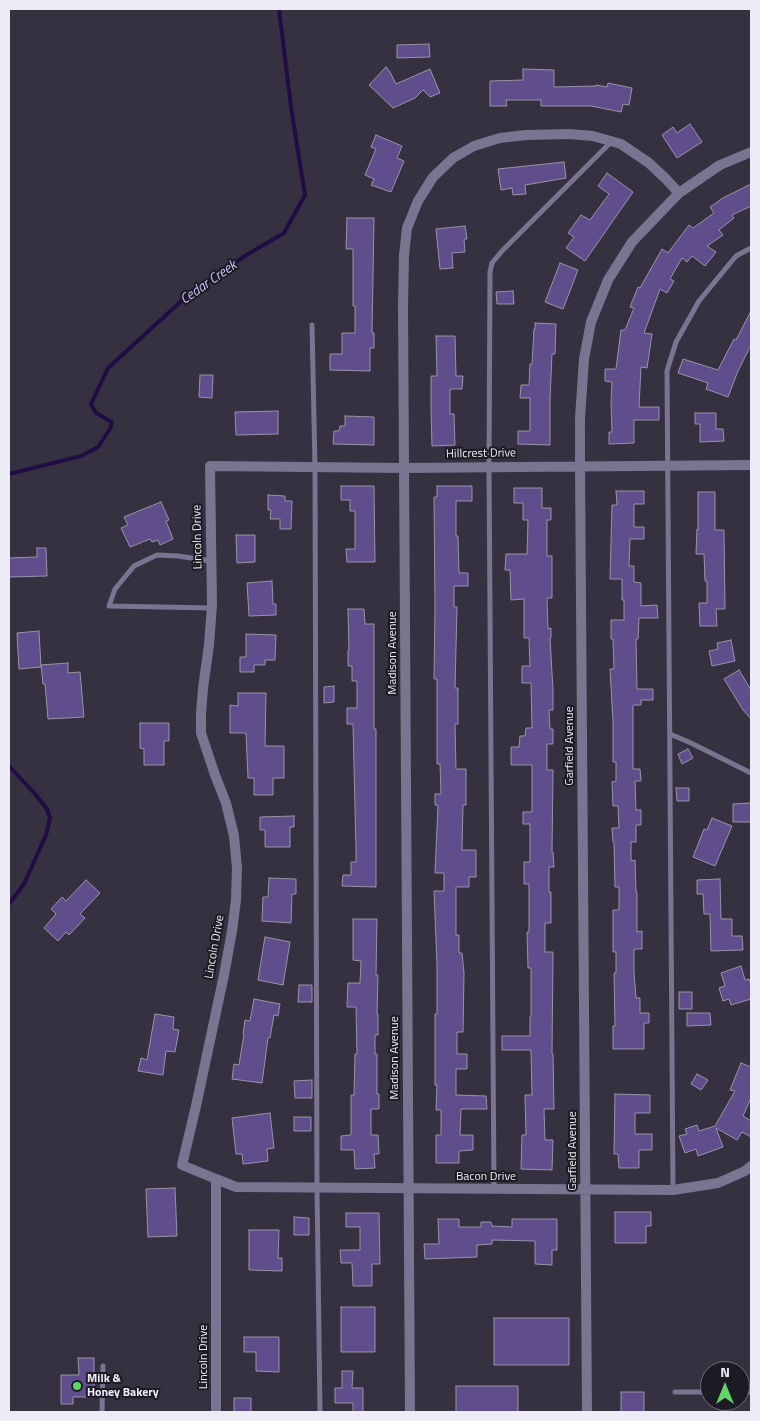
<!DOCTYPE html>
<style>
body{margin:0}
#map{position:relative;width:760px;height:1421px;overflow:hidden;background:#353141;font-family:"Titillium Web",sans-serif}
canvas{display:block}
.frame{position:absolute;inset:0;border:10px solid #edebf6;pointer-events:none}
.north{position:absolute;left:700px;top:1361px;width:50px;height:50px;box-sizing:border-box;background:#1c1a22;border:1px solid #706e77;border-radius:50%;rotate:0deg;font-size:14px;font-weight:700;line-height:20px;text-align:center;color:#edebf6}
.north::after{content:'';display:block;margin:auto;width:18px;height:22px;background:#62d469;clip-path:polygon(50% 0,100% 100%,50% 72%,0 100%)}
</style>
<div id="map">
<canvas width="760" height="1421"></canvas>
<div class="frame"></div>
<div class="north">N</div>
</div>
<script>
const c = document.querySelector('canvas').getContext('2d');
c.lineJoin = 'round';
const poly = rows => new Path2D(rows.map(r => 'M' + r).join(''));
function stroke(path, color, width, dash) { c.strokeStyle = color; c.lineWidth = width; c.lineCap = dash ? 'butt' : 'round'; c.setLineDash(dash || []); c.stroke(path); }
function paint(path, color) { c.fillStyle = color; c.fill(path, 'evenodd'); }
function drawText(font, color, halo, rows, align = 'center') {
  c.font = font + ' "Titillium Web",sans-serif'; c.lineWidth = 4; c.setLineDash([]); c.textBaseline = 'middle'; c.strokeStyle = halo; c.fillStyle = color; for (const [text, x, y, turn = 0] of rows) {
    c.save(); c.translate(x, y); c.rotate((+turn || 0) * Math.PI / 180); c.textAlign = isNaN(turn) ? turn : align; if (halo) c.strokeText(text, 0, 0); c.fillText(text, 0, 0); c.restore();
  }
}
stroke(poly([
 [9,474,81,456,98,447,110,429,112,422,96,413,91,404,108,368,188,295,248,254,284,233,305,195,291,107,279,9],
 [9,766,36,795,47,809,50,818,46,835,24,884,9,904]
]), '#210c43', 4);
const building = poly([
 [429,44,430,57,397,58,397,45,429,44],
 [386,67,390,72,396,84,430,69,440,93,430,97,423,90,415,98,393,108,369,85,386,67],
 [523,69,554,70,554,87,596,86,596,85,607,87,608,83,632,88,629,105,623,104,621,112,591,106,541,106,541,100,506,100,507,106,490,106,490,81,523,80,523,69],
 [690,124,702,142,677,158,662,135,673,127,677,133,690,124],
 [376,135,402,146,397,158,404,161,391,192,371,185,374,179,365,175,376,149,371,147,376,135],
 [564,162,566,178,525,185,526,194,513,195,512,188,501,190,498,169,564,162],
 [607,173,633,192,585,261,566,248,574,237,568,233,581,215,590,220,609,194,598,186,607,173],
 [751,184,751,206,732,215,734,218,719,230,723,235,707,246,716,252,705,266,692,256,687,262,682,258,670,279,674,281,667,293,660,289,644,333,652,334,647,368,641,367,639,407,659,407,659,420,634,420,634,443,609,444,609,432,612,432,611,402,612,382,605,381,605,369,616,369,621,330,625,330,634,308,630,307,638,287,640,288,662,249,668,253,689,225,693,228,714,213,710,207,723,198,751,184],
 [347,218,374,218,372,333,374,333,374,348,370,348,370,371,330,370,330,354,342,354,342,333,355,333,355,306,353,306,353,249,346,249,347,218],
 [465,226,467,239,464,239,465,252,452,253,453,268,440,269,436,229,465,226],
 [560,263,578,270,563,309,545,302,560,263],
 [513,291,514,304,497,304,496,292,513,291],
 [751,311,751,345,738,371,728,397,706,389,708,383,678,373,683,359,718,370,734,339,736,340,751,311],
 [535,323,556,324,555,354,552,354,550,399,550,445,518,444,518,431,530,431,530,398,520,398,521,385,529,385,530,364,532,364,534,329,535,329,535,323],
 [436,336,455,336,456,376,463,376,462,389,450,389,450,414,454,414,455,445,432,446,431,410,431,376,437,376,436,336],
 [200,375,213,375,212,398,199,397,200,375],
 [278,411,278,434,236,435,235,412,278,411],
 [695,413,716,413,716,429,723,429,724,441,700,442,700,424,695,424,695,413],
 [345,416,374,417,374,445,333,444,334,431,339,431,340,426,345,426,345,416],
 [341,486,374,486,375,562,347,562,346,549,355,549,355,511,350,511,350,500,341,500,341,486],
 [437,486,472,486,472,501,456,501,456,536,458,536,459,573,468,573,468,586,454,586,454,607,457,607,455,688,458,688,458,724,455,724,456,769,466,769,466,805,463,805,462,850,476,850,476,877,469,877,469,887,456,887,456,935,459,935,459,953,462,953,464,973,463,1032,457,1032,457,1054,467,1054,467,1069,456,1069,456,1095,486,1096,487,1109,461,1109,460,1135,473,1135,473,1150,459,1151,459,1163,436,1163,436,1135,441,1135,441,1110,436,1110,437,1085,435,1085,435,1014,437,1014,437,965,434,891,444,891,444,873,435,873,438,805,435,805,435,794,441,794,440,764,437,764,437,679,434,679,435,607,434,497,437,497,437,486],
 [514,488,542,488,542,508,551,508,551,520,547,520,547,556,552,556,552,598,547,598,548,629,551,628,551,638,550,638,553,690,553,710,549,710,550,729,553,729,553,744,547,744,547,770,553,770,552,852,553,852,554,867,549,867,549,892,551,892,551,923,545,923,545,952,553,952,552,1054,553,1054,554,1109,544,1109,545,1140,553,1140,552,1170,521,1169,522,1135,526,1135,525,1095,532,1095,531,1050,502,1050,502,1036,530,1036,530,1017,531,1016,531,968,528,968,527,932,529,932,529,884,524,884,524,862,530,862,530,824,523,824,523,812,532,812,532,765,511,765,511,747,519,747,520,736,525,736,526,728,532,728,531,683,522,683,522,666,530,666,529,638,524,638,524,599,511,600,510,570,505,570,506,554,527,554,528,520,523,520,523,503,514,503,514,488],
 [616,491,644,491,644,504,634,504,634,527,644,527,644,539,630,539,629,566,634,566,634,582,641,583,641,606,657,605,658,618,639,618,638,639,636,639,637,689,653,689,653,700,641,700,641,705,633,705,633,769,640,769,641,781,635,781,636,810,641,810,641,825,636,825,636,842,631,842,631,861,635,860,636,892,637,892,637,932,642,931,642,949,634,949,634,972,636,998,640,998,640,1013,649,1013,649,1023,644,1023,644,1049,613,1049,613,1026,615,1026,614,973,616,973,616,952,613,952,613,910,619,910,619,887,615,887,614,842,613,842,612,828,619,828,618,806,613,806,612,782,616,781,616,762,613,762,613,722,610,669,614,669,613,639,611,639,611,620,624,620,624,600,622,600,622,579,610,579,612,505,617,505,616,491],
 [698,492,715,492,715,530,724,530,725,609,716,609,717,626,700,626,699,603,707,603,707,581,705,581,704,554,696,554,697,529,698,530,698,492],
 [268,495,285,496,285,501,292,501,291,529,280,529,280,519,270,519,271,510,268,510,268,495],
 [161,502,169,520,166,521,173,539,160,545,158,540,152,542,150,539,130,547,121,528,128,525,124,517,161,502],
 [236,535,255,535,255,562,237,563,236,535],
 [37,548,46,548,47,576,9,577,9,558,37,557,37,548],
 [272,581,273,604,276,604,276,615,249,616,247,583,272,581],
 [348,609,364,609,365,624,374,624,374,729,376,729,376,887,342,886,343,875,351,875,351,862,356,862,356,850,353,724,347,724,347,708,357,708,357,681,352,681,352,666,348,666,348,650,349,650,348,609],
 [39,631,41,667,19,669,17,633,39,631],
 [246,634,276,635,275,660,265,660,265,665,254,665,254,672,240,672,240,657,246,657,246,634],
 [731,640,735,661,712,666,709,651,718,649,717,643,731,640],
 [68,663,68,673,80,672,84,717,48,719,45,684,43,684,41,665,68,663],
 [739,670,751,690,751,719,743,710,724,679,739,670],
 [334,686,334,702,324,703,324,687,334,686],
 [238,693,266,693,265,746,284,746,284,778,273,778,273,795,254,795,254,778,248,778,246,733,230,733,230,705,238,706,238,693],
 [140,723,169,723,169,741,164,741,164,765,144,765,144,749,140,748,140,723],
 [688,749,693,758,682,764,678,754,688,749],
 [676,788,689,788,689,801,677,801,676,788],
 [751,803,751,822,733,822,733,804,751,803],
 [294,816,294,827,290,827,290,847,265,847,265,830,260,830,260,817,294,816],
 [712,818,732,826,715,866,693,857,704,829,707,830,712,818],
 [269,878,296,879,296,894,292,894,291,923,262,921,263,897,268,897,269,878],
 [720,879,721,919,732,919,732,936,742,936,743,950,711,951,710,914,704,914,703,894,697,894,697,880,720,879],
 [86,880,100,893,80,914,85,918,69,935,66,932,58,941,44,928,56,914,51,909,62,897,66,901,86,880],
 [353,919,377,919,376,975,378,975,377,1014,378,1014,378,1035,375,1035,375,1054,377,1054,377,1094,379,1094,379,1109,371,1109,371,1135,378,1135,379,1154,374,1154,375,1168,355,1169,354,1150,341,1150,341,1136,351,1135,351,1095,354,1095,355,1054,357,1054,356,1007,347,1007,348,983,360,983,361,961,353,960,353,919],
 [265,937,290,942,283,985,258,980,265,937],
 [741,966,745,980,749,979,751,985,751,999,731,1005,729,999,723,1001,719,988,725,986,721,973,741,966],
 [299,985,312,985,312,1002,298,1002,299,985],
 [679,992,692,992,692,1009,679,1009,679,992],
 [254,999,280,1004,278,1016,274,1015,270,1038,268,1038,262,1083,232,1079,234,1064,239,1065,244,1034,243,1034,245,1020,250,1021,254,999],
 [687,1013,710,1013,711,1025,687,1026,687,1013],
 [155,1014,174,1017,173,1029,179,1030,175,1052,166,1051,163,1075,138,1071,141,1058,147,1060,155,1014],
 [741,1063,751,1067,751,1098,743,1116,751,1121,751,1137,742,1132,737,1140,716,1128,723,1147,698,1156,696,1149,685,1153,679,1136,687,1134,685,1129,697,1125,699,1131,715,1126,735,1091,730,1090,741,1063],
 [697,1074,708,1080,701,1090,691,1084,697,1074],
 [312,1080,312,1098,295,1098,294,1081,312,1080],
 [615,1094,650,1095,650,1113,635,1113,635,1134,652,1134,652,1150,639,1150,639,1168,619,1168,618,1154,614,1154,615,1094],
 [270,1113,274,1148,267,1149,268,1161,243,1164,242,1154,236,1154,232,1118,270,1113],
 [294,1117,311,1117,311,1131,294,1131,294,1117],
 [175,1188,177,1236,148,1237,146,1189,175,1188],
 [615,1212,651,1212,651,1226,646,1226,646,1243,615,1243,615,1212],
 [346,1213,379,1213,380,1264,372,1264,372,1286,353,1286,352,1263,341,1263,340,1250,360,1250,360,1227,346,1227,346,1213],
 [294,1217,309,1218,309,1235,294,1235,294,1217],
 [438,1219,459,1219,459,1227,481,1227,481,1222,491,1222,492,1226,512,1227,512,1219,557,1219,557,1250,552,1250,552,1265,535,1264,535,1241,492,1240,492,1244,477,1245,477,1257,425,1259,424,1244,439,1244,438,1219],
 [249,1230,279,1230,278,1258,282,1258,282,1271,249,1270,249,1230],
 [341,1307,375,1307,375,1352,341,1352,341,1307],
 [494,1318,569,1318,569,1365,494,1365,494,1318],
 [244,1337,279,1337,279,1372,256,1371,256,1352,244,1352,244,1337],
 [78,1358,94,1358,94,1397,73,1397,73,1404,61,1404,61,1375,79,1375,78,1358],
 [342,1371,353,1371,352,1388,363,1388,363,1412,353,1412,353,1403,335,1403,335,1388,342,1388,342,1371],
 [456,1386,518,1386,518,1412,456,1412,456,1386],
 [621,1392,644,1392,644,1412,621,1412,621,1392],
 [234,1398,251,1398,251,1412,234,1412,234,1398]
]);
paint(building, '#5f4e8b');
stroke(building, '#9894a7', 1);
stroke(poly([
 [312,325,315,467,317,1188,320,1412],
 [211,561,178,556,157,555,134,566,115,589,109,606,212,608],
 [670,734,691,743,751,773],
 [494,1189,489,467,490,272,492,263,502,251,611,142],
 [673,1190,667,371,676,342,699,301,736,256,751,248],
 [675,1392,710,1392],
 [740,1392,751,1392],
 [102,1412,103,1366]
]), '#7a7490', 5);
stroke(poly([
 [216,1179,236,1187,673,1190,718,1183,745,1171,751,1166],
 [216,1412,216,1179,182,1165,196,1106,224,975,232,931,236,900,237,868,234,836,226,803,215,775,201,733,201,714,203,688,209,645,212,605,210,466,404,468,751,465],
 [410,1412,403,307,404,255,407,228,418,201,433,177,453,158,474,146,500,138,526,135,569,134,593,136,621,144,649,163,666,179,679,193],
 [587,1412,580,466,580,418,584,359,591,322,608,280,632,242,679,193,720,165,751,152]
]), '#7a7490', 10);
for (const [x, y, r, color] of [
 [77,1386,5,"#62d469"]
]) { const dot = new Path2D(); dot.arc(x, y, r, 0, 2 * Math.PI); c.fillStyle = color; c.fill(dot); stroke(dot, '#1c1a22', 2); }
drawText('12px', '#edebf6', '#1c1a22', [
 ["Hillcrest Drive",481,454,-1],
 ["Lincoln Drive",198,537,-91],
 ["Madison Avenue",393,653,-90],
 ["Garfield Avenue",570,746,-90],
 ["Lincoln Drive",215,947,-80],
 ["Madison Avenue",395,1058,-90],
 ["Garfield Avenue",573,1151,-90],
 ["Bacon Drive",486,1177],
 ["Lincoln Drive",204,1357,-90]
]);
drawText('bold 12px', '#edebf6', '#1c1a22', [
 ["Milk &",87,1379],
 ["Honey Bakery",87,1393]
], 'left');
drawText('italic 14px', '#cabef4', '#1c1a22', [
 ["Cedar Creek",209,283,-35]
]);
</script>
